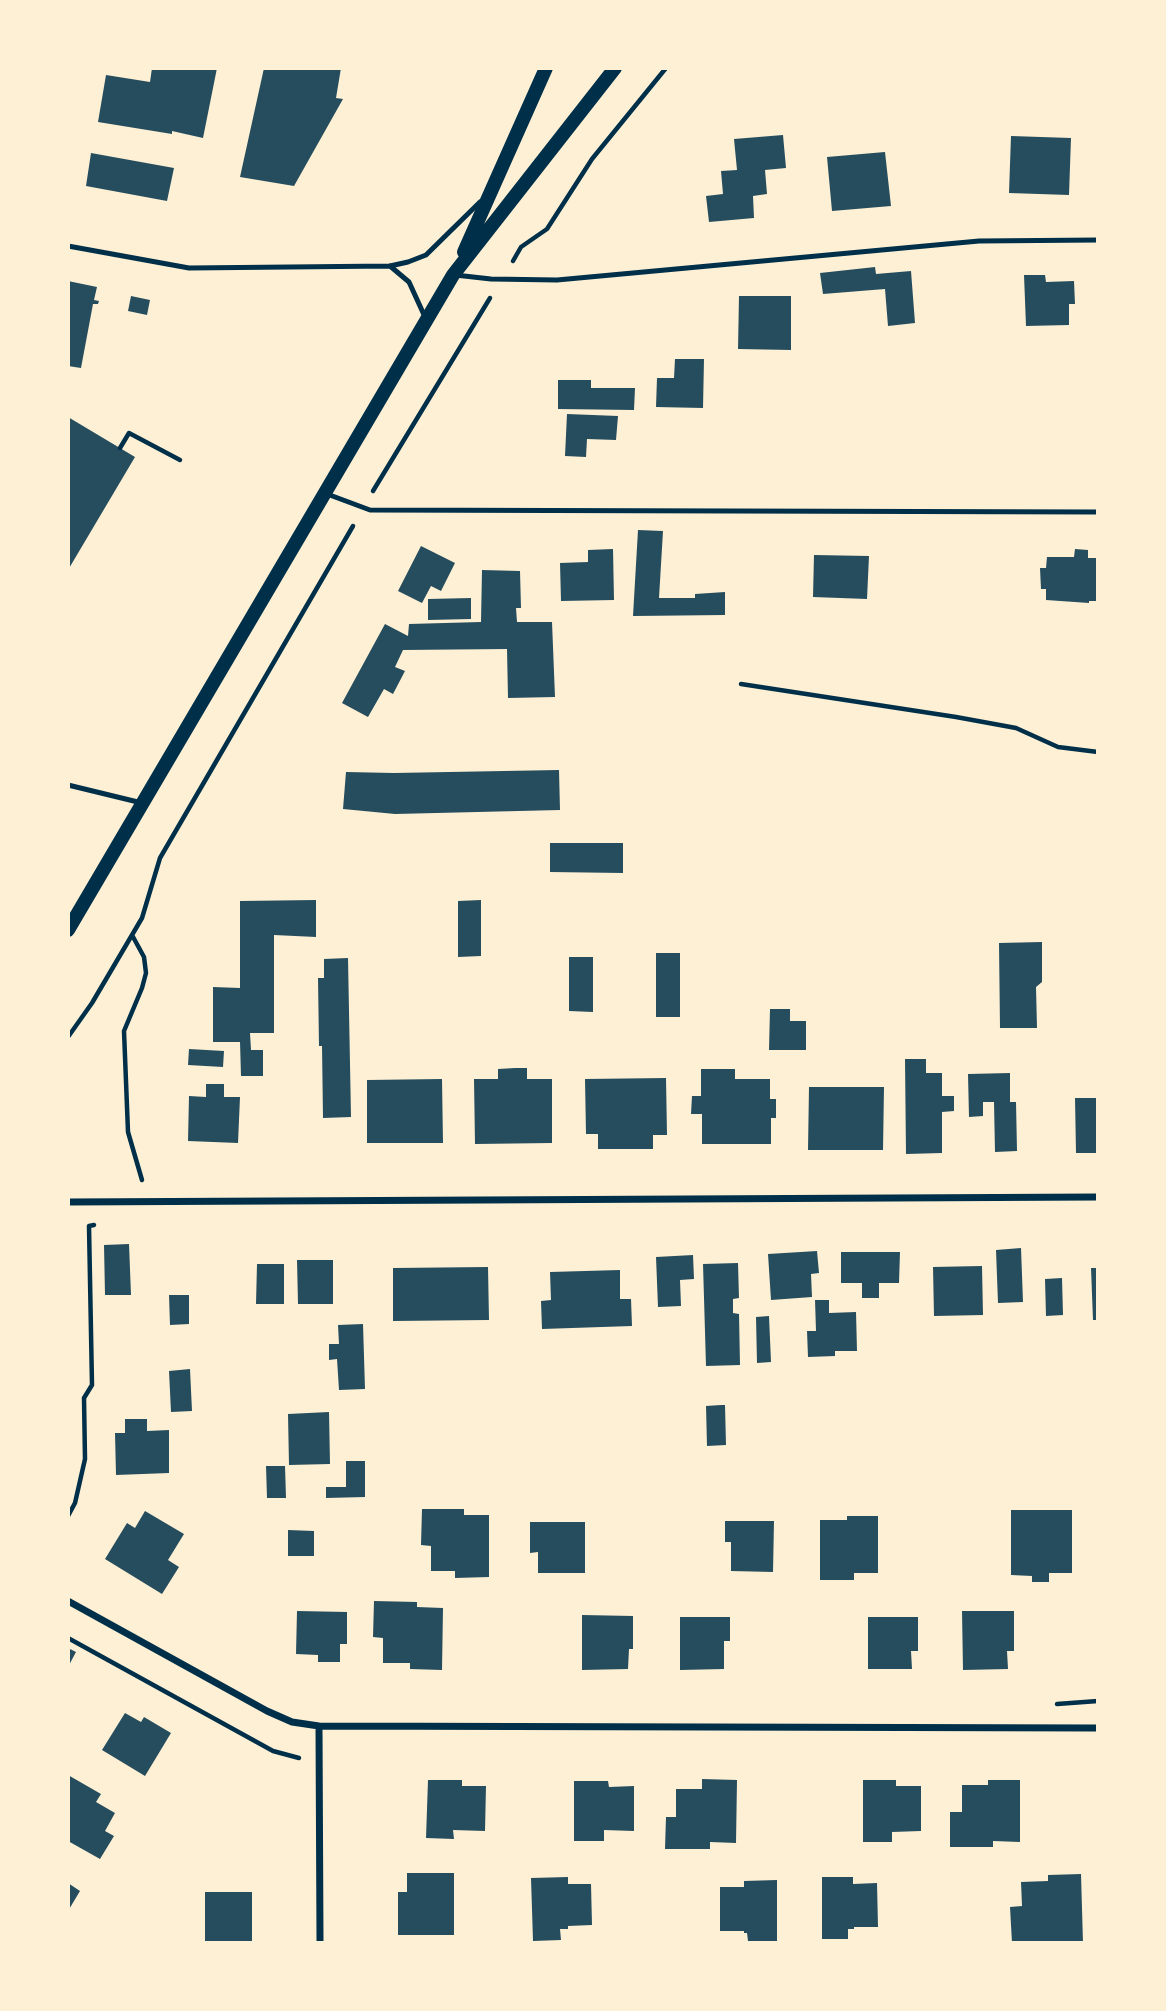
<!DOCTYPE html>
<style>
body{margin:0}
#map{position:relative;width:1166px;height:2011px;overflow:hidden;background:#fdf0d5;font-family:"Crimson Pro",serif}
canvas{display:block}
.frame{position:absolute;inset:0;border:70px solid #fdf0d5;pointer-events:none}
</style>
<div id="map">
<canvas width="1166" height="2011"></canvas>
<div class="frame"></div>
</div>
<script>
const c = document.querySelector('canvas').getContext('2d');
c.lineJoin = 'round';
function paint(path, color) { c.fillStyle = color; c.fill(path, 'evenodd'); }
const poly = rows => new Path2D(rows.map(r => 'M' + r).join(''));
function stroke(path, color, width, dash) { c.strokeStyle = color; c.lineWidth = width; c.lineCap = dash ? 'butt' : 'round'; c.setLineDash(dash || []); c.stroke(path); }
paint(poly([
 [152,68,217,68,203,138,172,131,172,134,98,122,106,75,150,82],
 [264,68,341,68,336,98,343,99,294,186,240,177],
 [783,135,786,168,765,170,767,194,753,196,754,218,709,222,706,196,723,194,721,171,737,170,734,139],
 [1011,136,1071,138,1069,195,1009,193],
 [885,152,891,206,832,211,827,157],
 [91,153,174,168,167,201,86,186],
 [875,267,876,274,911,271,915,323,888,326,885,289,823,294,820,273],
 [1024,275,1045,275,1046,282,1074,281,1075,304,1069,304,1069,325,1026,326],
 [68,281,97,287,94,300,99,301,98,304,93,304,81,368,68,366],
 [131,296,150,300,147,315,128,311],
 [739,296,791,296,791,350,738,349],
 [675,359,704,359,703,408,656,407,657,378,674,378],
 [558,380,591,380,591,388,635,388,634,410,558,409],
 [567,414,618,416,616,440,587,439,586,457,565,456],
 [68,417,135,457,68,570],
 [638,530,663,531,659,598,695,598,695,594,725,592,725,615,633,616],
 [421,546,455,563,441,591,431,586,422,603,398,591],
 [613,549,614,600,561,601,560,563,588,562,588,550],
 [1075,549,1088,550,1088,558,1098,558,1098,601,1089,601,1089,603,1046,600,1046,589,1041,589,1040,568,1046,568,1047,557,1074,557],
 [814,555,869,556,867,599,813,597],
 [482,570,520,571,521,608,516,608,517,622,552,622,555,697,508,698,507,649,403,650,395,667,405,671,393,694,384,689,368,717,342,703,385,624,408,636,409,624,481,622],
 [471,598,471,619,428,620,428,599],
 [559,770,560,810,395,814,343,809,346,772,394,773],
 [550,843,623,843,623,873,550,872],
 [316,900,316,937,274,935,274,1033,250,1033,251,1050,263,1050,263,1076,241,1076,240,1042,213,1042,213,987,240,988,240,901],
 [481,900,481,956,458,957,458,901],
 [1042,942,1042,982,1036,987,1037,1028,1000,1028,999,943],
 [656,953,680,953,680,1017,656,1017],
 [569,957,593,957,593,1012,569,1011],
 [348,958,351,1117,323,1118,322,1046,319,1046,318,978,324,978,324,959],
 [770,1009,790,1009,790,1021,806,1021,806,1050,769,1050],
 [189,1049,224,1051,223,1067,188,1065],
 [905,1059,926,1059,926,1073,942,1073,942,1096,954,1096,954,1111,942,1112,942,1153,906,1154],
 [515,1068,527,1068,527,1079,552,1079,552,1143,475,1144,474,1079,498,1079,498,1069],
 [701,1069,735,1069,735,1079,770,1079,770,1099,776,1099,776,1118,771,1118,771,1144,702,1144,702,1114,691,1114,692,1096,701,1096],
 [1010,1073,1010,1102,1016,1102,1017,1151,995,1152,994,1102,983,1102,983,1116,969,1117,968,1074],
 [666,1078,667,1135,653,1135,653,1149,598,1149,598,1134,586,1134,585,1079],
 [442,1079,443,1143,367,1143,367,1080],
 [206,1084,224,1084,224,1097,240,1097,238,1143,188,1141,189,1096,206,1097],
 [809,1087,884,1087,883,1150,808,1150],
 [1075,1098,1098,1098,1098,1153,1076,1153],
 [129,1244,131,1295,105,1295,104,1245],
 [1021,1248,1023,1302,998,1303,996,1250],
 [817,1251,819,1273,811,1274,812,1297,771,1300,768,1254],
 [841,1252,900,1252,899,1283,879,1283,879,1298,862,1298,862,1283,841,1283],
 [693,1255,694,1279,680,1280,681,1306,658,1307,656,1257],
 [297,1260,333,1260,333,1304,298,1304],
 [738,1263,739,1298,733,1299,733,1313,739,1314,740,1365,706,1366,703,1264],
 [257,1264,284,1264,284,1304,256,1304],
 [982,1266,983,1315,934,1316,933,1267],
 [488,1267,489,1320,393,1321,393,1268],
 [1091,1268,1098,1268,1098,1320,1093,1320],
 [620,1270,620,1299,631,1299,632,1326,542,1329,541,1301,551,1300,550,1272],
 [1062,1278,1063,1315,1046,1316,1045,1279],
 [169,1295,189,1295,189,1324,170,1325],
 [815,1300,829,1300,829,1313,856,1312,857,1351,835,1351,835,1356,808,1357,807,1331,816,1331],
 [769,1316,771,1362,757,1363,756,1317],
 [363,1324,365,1389,339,1390,337,1359,329,1360,329,1344,339,1344,338,1325],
 [190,1369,192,1411,171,1412,169,1371],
 [721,1405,725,1405,726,1445,707,1446,706,1406],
 [329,1412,330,1464,289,1465,288,1414],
 [125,1419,147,1419,147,1431,169,1430,169,1473,116,1475,115,1433,125,1433],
 [346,1461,365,1461,365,1497,326,1498,326,1487,346,1487],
 [266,1466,285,1466,286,1498,267,1498],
 [422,1509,464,1509,464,1515,489,1515,489,1577,455,1578,455,1571,431,1571,431,1546,421,1545],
 [1011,1510,1072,1510,1072,1573,1049,1573,1049,1582,1032,1582,1032,1576,1011,1575],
 [145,1511,184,1534,168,1560,179,1567,162,1594,105,1559,127,1523,135,1528],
 [847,1516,878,1516,878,1573,854,1573,854,1580,820,1580,820,1520,847,1520],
 [725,1521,774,1521,773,1572,731,1571,731,1542,725,1542],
 [530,1522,585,1522,585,1573,538,1573,538,1552,530,1553],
 [288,1530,314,1531,314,1556,288,1556],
 [374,1601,417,1602,417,1607,443,1608,442,1670,410,1669,410,1663,383,1663,383,1638,373,1637],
 [297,1611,347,1612,347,1644,340,1644,340,1662,318,1662,318,1655,296,1654],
 [962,1611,1014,1611,1014,1651,1007,1651,1008,1669,963,1670],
 [582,1615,633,1616,633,1649,629,1649,628,1669,582,1670],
 [680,1617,730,1617,730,1641,724,1641,724,1669,680,1670],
 [868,1617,918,1617,918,1651,911,1651,912,1669,868,1669],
 [68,1648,76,1652,68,1667],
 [125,1713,141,1722,144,1717,171,1733,145,1776,102,1750],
 [68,1775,101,1794,96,1802,115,1813,105,1831,114,1836,100,1859,68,1841],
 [702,1779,737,1780,736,1843,710,1842,710,1849,665,1849,666,1817,676,1817,676,1789,702,1789],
 [428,1780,462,1780,462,1786,486,1786,485,1831,453,1830,454,1839,426,1838],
 [863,1780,896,1780,896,1786,921,1786,921,1831,892,1832,892,1842,863,1842],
 [988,1780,1020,1780,1020,1842,993,1841,993,1847,950,1847,950,1812,962,1812,962,1785,988,1785],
 [574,1781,608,1781,609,1787,634,1786,634,1831,604,1830,604,1841,574,1841],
 [407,1873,454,1873,454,1935,398,1935,398,1892,407,1892],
 [1081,1874,1083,1943,1012,1943,1010,1907,1022,1906,1021,1882,1048,1881,1048,1875],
 [568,1877,568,1884,591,1884,592,1925,568,1926,568,1929,560,1929,561,1940,533,1941,531,1878],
 [822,1877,853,1877,853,1884,877,1883,878,1927,854,1927,854,1929,848,1929,848,1939,822,1939],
 [777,1880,777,1941,748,1941,747,1933,744,1933,744,1931,720,1931,720,1887,744,1887,744,1881],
 [68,1883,80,1891,68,1911],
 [205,1892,252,1892,252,1943,205,1943]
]), '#264d5e');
stroke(poly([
 [513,261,521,247,547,229,592,159,666,68],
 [120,448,129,433,180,460],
 [373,491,490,298],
 [741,684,956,717,1016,728,1058,747,1098,752],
 [132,935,144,957,146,973,142,988,124,1031,128,1132,142,1180],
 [68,1037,92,1003,142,918,160,858,353,526],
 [68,1516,75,1503,85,1459,84,1398,92,1385,89,1226,94,1225],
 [68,1638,273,1751,299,1758],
 [1057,1704,1098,1701]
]), '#003049', 4.5);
stroke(poly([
 [68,246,189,268,390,266,408,262,426,255,480,202],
 [390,266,409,282,425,317],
 [455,275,491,279,557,280,979,241,1098,240],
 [327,494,370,510,1098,512],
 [68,785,142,803]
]), '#003049', 5);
stroke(poly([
 [68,1202,1098,1197],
 [68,1601,267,1711,292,1722,319,1726,1098,1728],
 [319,1726,320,1943]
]), '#003049', 7);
stroke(poly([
 [464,252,546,68],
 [68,930,453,275,615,68]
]), '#003049', 14);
</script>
